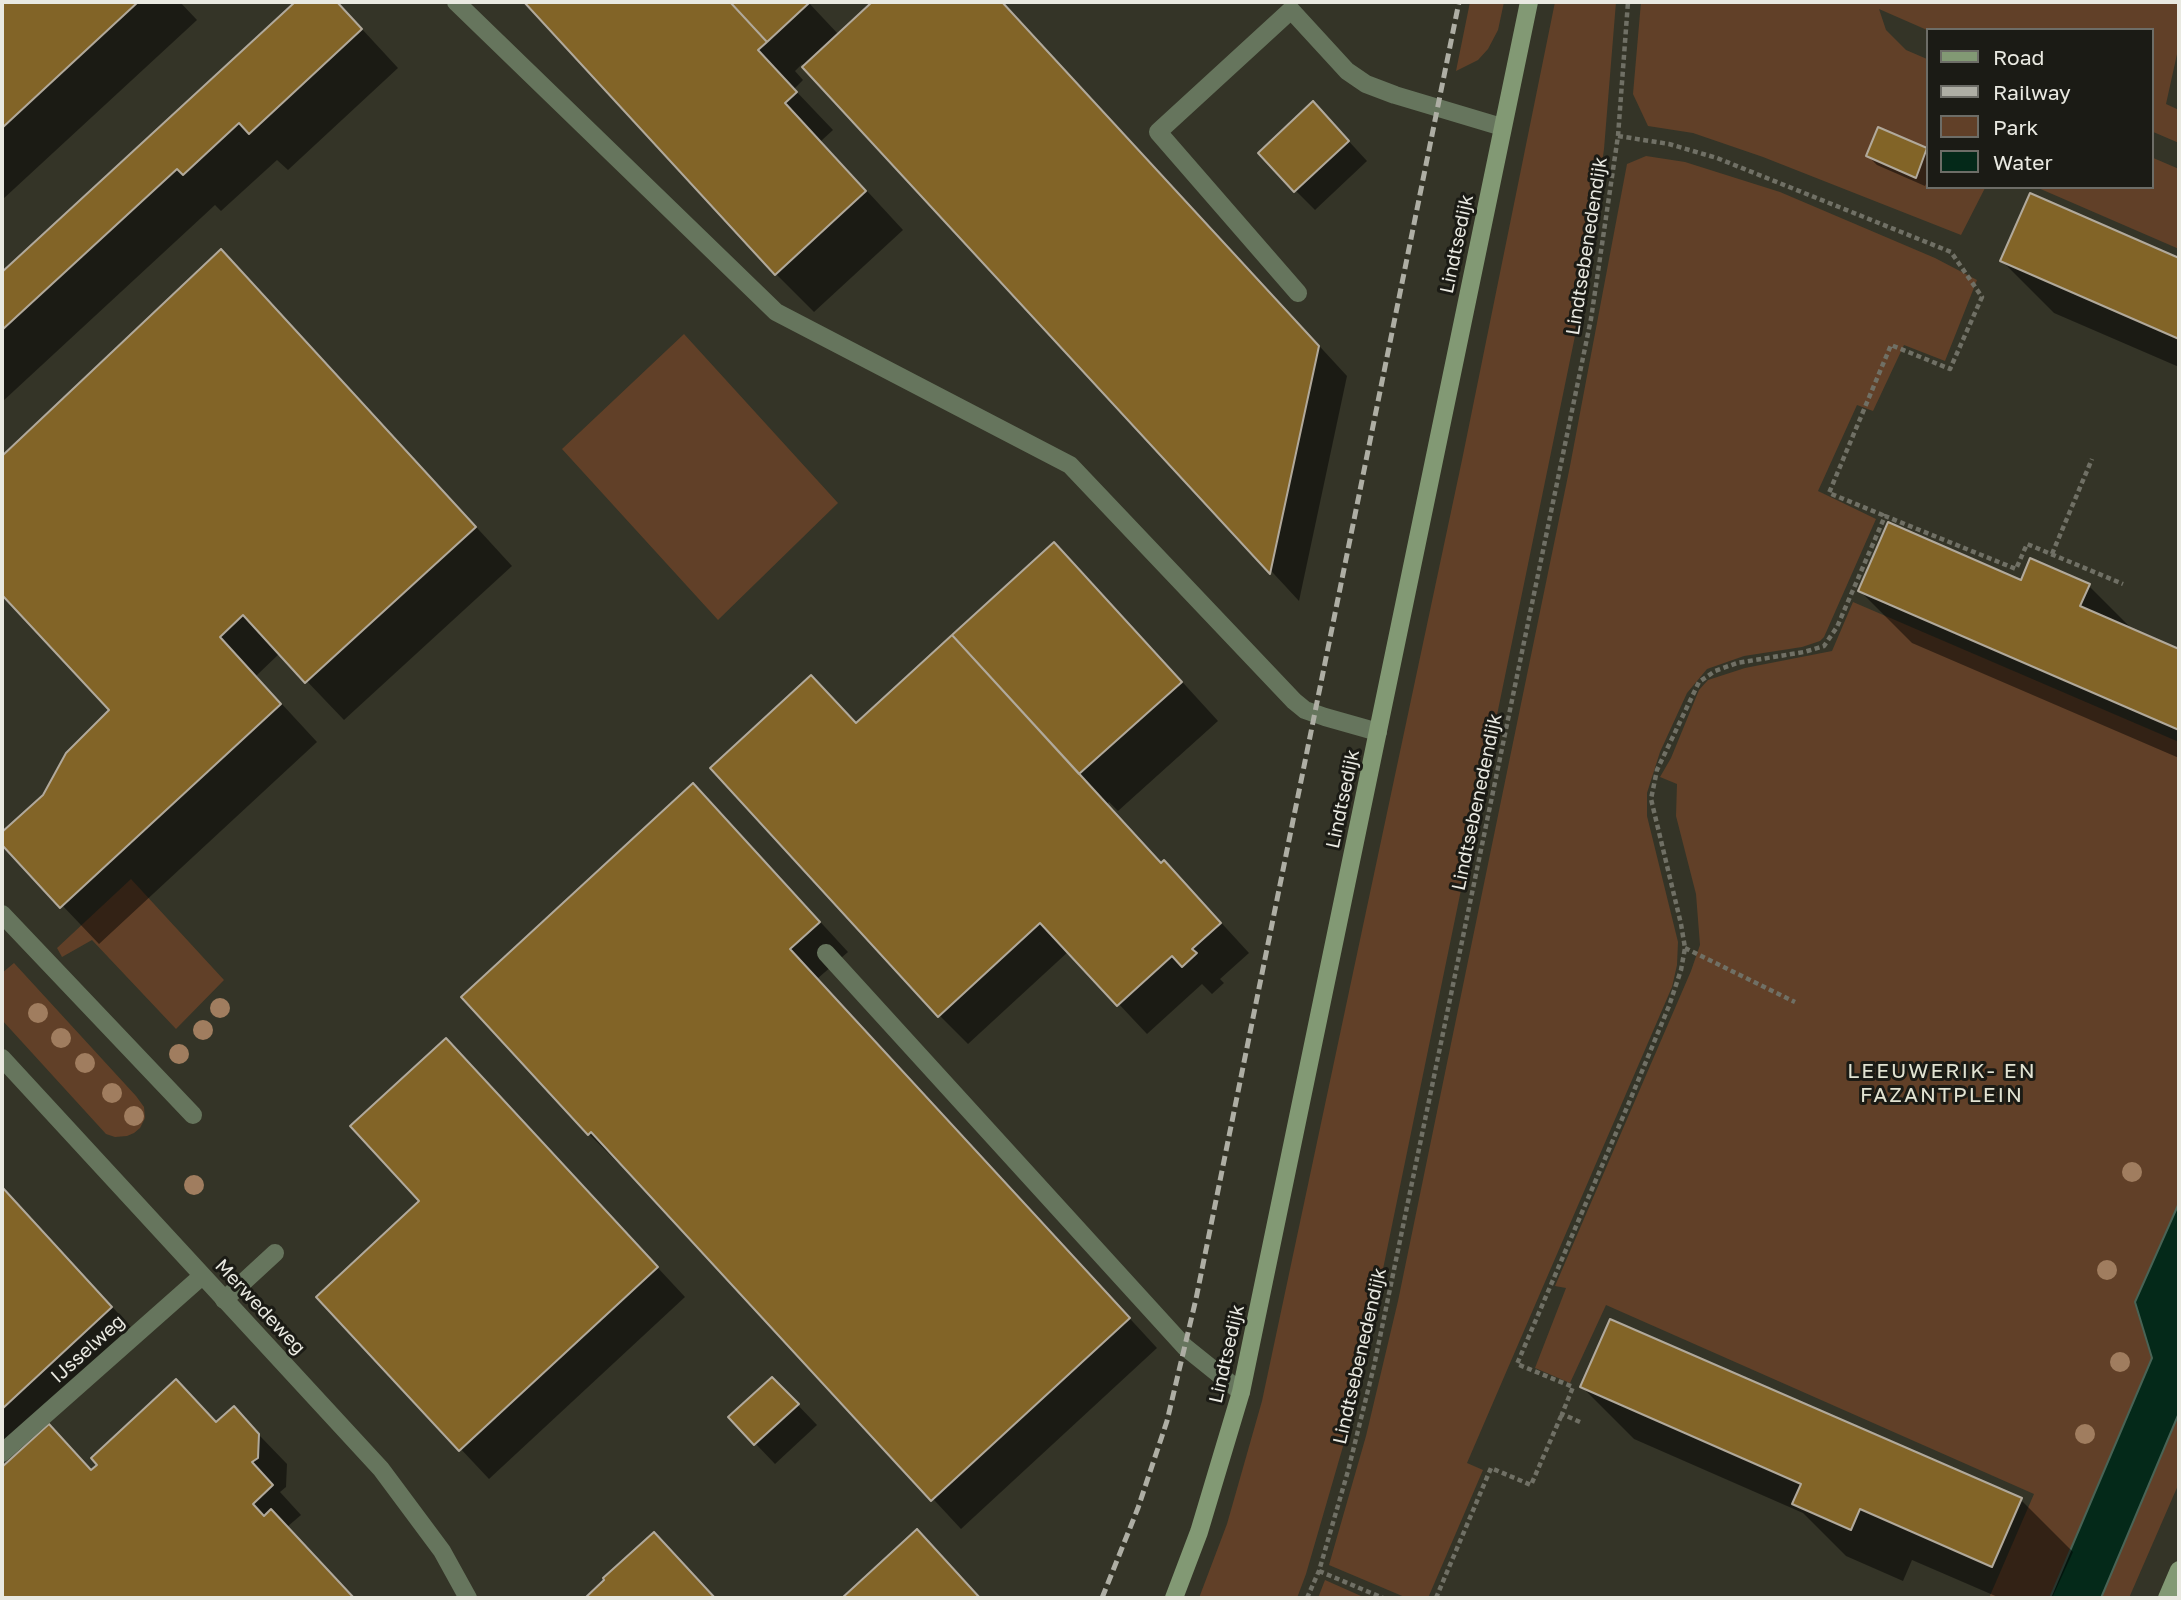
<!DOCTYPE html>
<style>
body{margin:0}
#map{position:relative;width:2181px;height:1600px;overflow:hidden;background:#343427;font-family:"Golos Text",sans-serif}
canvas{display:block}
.frame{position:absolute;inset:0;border:4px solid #e9e9e1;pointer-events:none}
.legend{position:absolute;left:1926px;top:28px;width:228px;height:161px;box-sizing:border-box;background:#1b1b15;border:2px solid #6d6d67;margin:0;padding:9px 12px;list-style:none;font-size:21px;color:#e9e9e1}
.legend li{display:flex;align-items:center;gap:14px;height:35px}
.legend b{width:35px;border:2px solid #6d6d67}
</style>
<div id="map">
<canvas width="2181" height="1600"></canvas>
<div class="frame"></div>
<ul class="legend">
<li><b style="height:9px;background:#829974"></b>Road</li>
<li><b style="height:9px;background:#aeaea4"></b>Railway</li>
<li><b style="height:19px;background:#614028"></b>Park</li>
<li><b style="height:19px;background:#042919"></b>Water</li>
</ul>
</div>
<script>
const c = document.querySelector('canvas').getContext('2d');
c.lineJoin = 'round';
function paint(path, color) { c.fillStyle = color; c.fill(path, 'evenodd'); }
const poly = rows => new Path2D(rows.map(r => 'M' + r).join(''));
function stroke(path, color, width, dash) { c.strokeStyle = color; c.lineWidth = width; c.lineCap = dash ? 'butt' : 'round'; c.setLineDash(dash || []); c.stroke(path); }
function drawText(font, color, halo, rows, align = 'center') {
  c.font = font + ' "Golos Text",sans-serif'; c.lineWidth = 6; c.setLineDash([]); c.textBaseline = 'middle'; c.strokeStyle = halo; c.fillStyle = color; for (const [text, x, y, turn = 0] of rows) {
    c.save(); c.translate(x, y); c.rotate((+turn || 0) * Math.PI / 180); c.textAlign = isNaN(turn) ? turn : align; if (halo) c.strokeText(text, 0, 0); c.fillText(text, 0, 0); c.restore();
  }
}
paint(poly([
 [1470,2,1504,2,1498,30,1488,49,1478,60,1456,71],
 [1555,2,1616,2,1604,149,1583,297,1355,1405,1306,1574,1297,1598,1199,1598,1227,1524,1262,1401,1462,460],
 [1641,2,2179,2,2179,45,2166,104,2179,110,2179,143,2151,131,2151,30,1927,30,1879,9,1886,30,1906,50,1927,59,1927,187,2001,187,1985,188,1961,235,1763,157,1693,133,1648,126,1633,94],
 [1646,156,1685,162,1780,192,1935,258,1977,280,1945,361,1904,345,1873,411,1857,405,1818,491,1876,519,1824,637,1820,641,1802,647,1744,656,1707,669,1687,693,1660,752,1647,793,1647,816,1678,942,1677,965,1672,987,1467,1463,1483,1470,1428,1598,1407,1598,1329,1565,1366,1436,1398,1301,1570,466,1627,164],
 [2151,157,2179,169,2179,249,2036,187,2151,187],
 [684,334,838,503,718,620,562,449],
 [1853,602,2179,742,2179,1203,2136,1302,2152,1358,2050,1598,1989,1598,2034,1494,1606,1305,1570,1383,1535,1368,1566,1288,1555,1286,1691,971,1700,945,1696,894,1676,816,1677,784,1660,777,1671,758,1699,690,1708,680,1745,668,1832,651],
 [131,879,224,980,176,1029,92,940,62,957,57,948],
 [14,963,136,1096,144,1107,145,1118,140,1128,134,1133,127,1136,115,1137,106,1134,2,1020,2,973],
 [2179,1413,2179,1483,2129,1598,2101,1598],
 [1325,1580,1361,1596,1366,1598,1318,1598]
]), '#614028');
const water = poly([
 [2179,1203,2179,1413,2101,1598,2050,1598,2152,1358,2135,1302,2179,1203]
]);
paint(water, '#042919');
stroke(water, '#496355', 2);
paint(poly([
 [2,2,180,2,197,20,2,200],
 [298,2,337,2,398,68,288,170,277,160,221,211,215,205,2,402,2,274],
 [526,2,808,2,839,35,875,2,1002,2,1347,376,1299,601,802,64,795,71,803,80,794,89,833,130,821,141,903,230,814,312,776,274],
 [1332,123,1367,161,1315,210,1295,190],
 [1879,130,1927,150,1927,182,1925,186,1877,165,1868,156],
 [2031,195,2179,260,2179,367,2054,313,2002,261],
 [221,251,258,289,512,566,344,720,280,653,256,676,317,742,99,944,2,842,2,835,45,796,111,710,2,593,2,457],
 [1054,544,1091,582,1218,721,1118,811,1109,802,1107,804,1162,864,1164,862,1192,891,1249,953,1220,979,1224,983,1212,994,1202,984,1147,1034,1069,951,968,1044,939,1015,857,725],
 [2022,582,2089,586,2135,632,2179,651,2179,758,1912,643,1860,591],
 [721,814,848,952,817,979,1157,1348,961,1529,620,1161,618,1163,589,1134,463,997],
 [446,1040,685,1297,489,1479,318,1297,422,1201],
 [2,1187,140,1337,2,1464],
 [1582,1387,2021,1500,2073,1552,2052,1598,2000,1598,1912,1560,1903,1581,1846,1556,1803,1513,1634,1439],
 [792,1399,817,1425,775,1464,731,1418],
 [233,1408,287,1464,286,1487,280,1492,301,1515,287,1527,354,1598,2,1598,2,1470,49,1426,92,1471,217,1423],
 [917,1532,980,1598,845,1598],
 [683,1563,715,1598,589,1598,607,1580]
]), '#0007');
const building = poly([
 [2,2,138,2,2,128,2,2],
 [295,2,337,2,362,29,249,134,239,123,183,175,177,169,2,330,2,272,295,2],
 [524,2,730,2,767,42,758,50,797,92,785,103,866,191,775,275,524,2],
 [730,2,808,2,809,3,767,42,730,2],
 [872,2,1002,2,1319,346,1270,574,802,67,872,2],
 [1313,101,1349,141,1294,192,1258,153,1313,101],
 [1878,127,1927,148,1916,178,1866,156,1878,127],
 [2030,193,2179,258,2179,339,2000,261,2030,193],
 [221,249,476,527,305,683,243,615,220,637,281,704,60,908,2,845,2,832,43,795,66,753,109,710,2,595,2,456,221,249],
 [1888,522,2021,580,2030,558,2090,584,2080,606,2179,649,2179,730,1858,591,1888,522],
 [1054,542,1182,682,1079,774,952,635,1054,542],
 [952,635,1161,863,1164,860,1221,923,1192,949,1197,953,1182,967,1172,956,1117,1006,1040,923,938,1017,710,768,811,675,856,723,952,635],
 [693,783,820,922,790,949,1130,1318,931,1501,591,1132,588,1135,461,997,693,783],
 [446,1038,658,1267,459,1451,316,1297,419,1201,350,1126,446,1038],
 [2,1187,112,1307,2,1409,2,1187],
 [1610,1319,2022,1498,1992,1567,1860,1509,1851,1530,1792,1504,1801,1484,1580,1387,1610,1319],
 [772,1377,799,1404,754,1445,728,1417,772,1377],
 [176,1379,216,1422,234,1406,259,1434,258,1458,252,1462,273,1485,253,1504,264,1516,271,1509,354,1598,2,1598,2,1467,49,1424,91,1470,97,1465,91,1458,176,1379],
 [917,1529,980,1598,842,1598,917,1529],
 [654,1532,715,1598,585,1598,604,1580,603,1578,654,1532]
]);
paint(building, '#826427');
stroke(building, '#b1a99b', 2);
stroke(poly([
 [1618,136,1669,144,1717,158,1951,252,1982,297,1950,369,1891,345,1829,493,1885,516],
 [2052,554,2092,459],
 [1685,948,1795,1002],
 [1580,1422,1562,1414,1573,1387,1517,1364,1628,1105,1669,1006,1681,970,1685,948,1681,924,1651,799,1657,770,1699,682,1715,671,1737,663,1804,652,1824,646,1837,627,1885,516,2016,569,2027,544,2123,584],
 [1319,1571,1383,1598],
 [1307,1598,1319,1571,1348,1471,1374,1366,1591,319,1618,136,1628,2],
 [1436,1598,1491,1468,1531,1485,1562,1414]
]), '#707065', 4.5, [5, 3.5]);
stroke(poly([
 [456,2,776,312,1070,465,1294,701,1305,710,1325,717,1378,732],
 [1298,293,1158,132,1291,10,1347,71,1366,84,1395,95,1502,127],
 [2,914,193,1115],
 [826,953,1185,1347,1241,1392],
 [224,1300,275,1253]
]), '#66755d', 18);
stroke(poly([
 [2,1058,381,1469,442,1551,468,1598],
 [2,1453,202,1276]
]), '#66755d', 18);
stroke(poly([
 [1174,1598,1199,1532,1241,1392,1529,2],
 [2167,1598,2179,1570]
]), '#829974', 18);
stroke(poly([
 [1102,1598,1138,1508,1167,1421,1196,1299,1459,2]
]), '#aeaea4', 5, [10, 5]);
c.fillStyle = '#a07d5f';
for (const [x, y] of [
 [220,1008],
 [38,1013],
 [203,1030],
 [61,1038],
 [179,1054],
 [85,1063],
 [112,1093],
 [134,1116],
 [2132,1172],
 [194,1185],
 [2107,1270],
 [2120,1362],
 [2085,1434]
]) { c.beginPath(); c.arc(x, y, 10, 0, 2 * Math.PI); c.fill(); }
drawText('19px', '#e9e9e1', '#1b1b15', [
 ["Lindtsedijk",1457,244,-78],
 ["Lindtsebenedendijk",1587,246,-81],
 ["Lindtsedijk",1343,799,-78],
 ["Lindtsebenedendijk",1477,802,-78],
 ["Merwedeweg",260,1307,47],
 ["IJsselweg",88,1349,-42],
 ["Lindtsedijk",1227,1354,-77],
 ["Lindtsebenedendijk",1360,1356,-77]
]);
c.letterSpacing = '2px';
drawText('21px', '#e2e3d2', '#1b1b15', [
 ["LEEUWERIK- EN",1942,1071],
 ["FAZANTPLEIN",1942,1095]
]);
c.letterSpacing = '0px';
</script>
